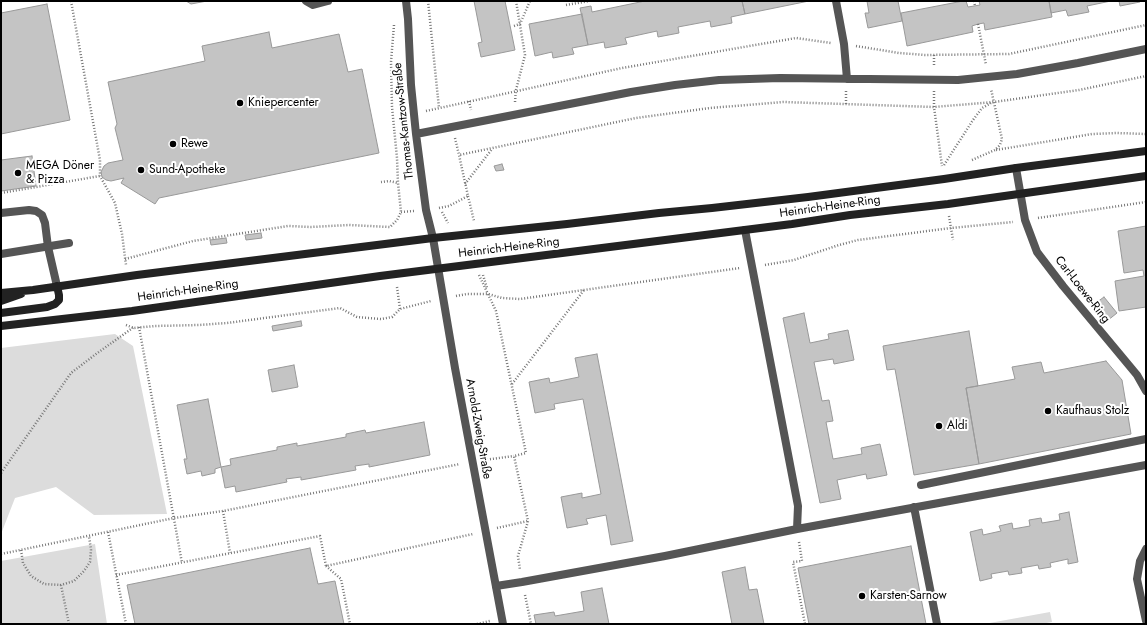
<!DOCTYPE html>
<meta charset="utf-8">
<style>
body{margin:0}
#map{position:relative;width:1147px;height:625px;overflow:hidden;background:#fff;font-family:Jost,sans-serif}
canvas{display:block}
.frame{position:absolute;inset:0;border:2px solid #000;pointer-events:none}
</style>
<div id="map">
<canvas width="1147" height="625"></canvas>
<div class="frame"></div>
</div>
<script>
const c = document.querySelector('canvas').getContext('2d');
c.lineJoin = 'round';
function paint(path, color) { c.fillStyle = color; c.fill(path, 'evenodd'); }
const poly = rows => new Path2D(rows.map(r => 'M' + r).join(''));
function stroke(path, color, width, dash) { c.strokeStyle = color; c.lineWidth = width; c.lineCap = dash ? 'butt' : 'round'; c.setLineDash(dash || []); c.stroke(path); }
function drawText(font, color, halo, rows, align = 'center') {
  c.font = font + ' Jost,sans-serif'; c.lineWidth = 4; c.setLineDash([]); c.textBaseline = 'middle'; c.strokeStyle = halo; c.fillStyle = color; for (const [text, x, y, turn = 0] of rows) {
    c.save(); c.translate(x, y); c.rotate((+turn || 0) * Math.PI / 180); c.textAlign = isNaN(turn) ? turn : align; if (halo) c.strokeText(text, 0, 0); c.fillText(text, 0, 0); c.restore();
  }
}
paint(poly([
 [115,334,133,346,167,514,94,515,56,487,15,498,1,534,1,348],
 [95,544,107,624,1,624,1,561],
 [1050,612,1052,622,1041,624,984,624]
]), '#dcdcdc');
const building = poly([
 [186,1,207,1,191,4,186,1],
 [474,1,505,1,515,50,481,57,478,43,482,42,474,1],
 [645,1,742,1,745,14,731,17,732,23,711,27,710,21,678,27,679,33,658,37,657,31,625,38,627,44,605,48,604,42,588,45,580,8,591,6,592,12,645,1],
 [742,1,809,1,745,14,742,1],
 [867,1,898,1,902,21,868,28,865,13,869,13,867,1],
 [963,1,966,1,968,7,980,5,979,1,1049,1,1052,17,985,30,984,23,978,24,972,26,973,32,907,46,901,13,963,1],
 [1049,1,1111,1,1087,6,1089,12,1068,16,1066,10,1051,13,1049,1],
 [1119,1,1140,1,1140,2,1120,6,1119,1],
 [47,4,70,120,1,134,1,13,47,4],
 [582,14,588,45,572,48,574,54,553,58,552,52,535,56,529,24,582,14],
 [269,32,272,48,339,34,348,72,362,69,379,153,159,198,155,204,121,183,124,178,111,181,106,180,102,177,101,172,104,166,108,163,123,160,115,128,117,124,108,82,205,61,202,46,269,32],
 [32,156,36,186,1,191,1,160,32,156],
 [502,164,504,170,496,171,494,166,502,164],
 [1146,226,1146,307,1119,311,1115,281,1144,276,1143,270,1124,273,1118,231,1146,226],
 [261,233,262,238,246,240,245,235,261,233],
 [226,238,227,243,211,245,210,240,226,238],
 [1104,297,1117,313,1107,321,1093,305,1104,297],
 [804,313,810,343,829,339,828,334,848,330,854,360,834,364,833,359,814,362,822,401,829,400,833,421,826,422,833,459,862,454,861,448,880,444,887,475,867,479,866,474,837,480,841,499,820,503,783,318,804,313],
 [301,321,302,326,273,331,272,326,301,321],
 [969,331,978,386,966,388,979,464,914,475,895,369,887,370,883,346,969,331],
 [597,354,633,541,611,545,606,515,586,519,588,524,567,528,561,497,582,493,582,498,601,494,583,399,554,404,555,409,535,413,529,382,549,378,550,383,579,377,575,358,597,354],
 [1106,361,1122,380,1131,434,979,464,966,388,1015,379,1012,367,1041,362,1044,373,1106,361],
 [294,365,298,387,272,392,268,370,294,365],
 [208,399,221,467,215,469,215,473,202,476,201,471,187,474,184,459,187,459,177,405,208,399],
 [424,422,430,455,369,467,369,464,355,466,356,470,301,480,301,477,286,479,287,482,236,492,235,486,225,488,221,467,231,465,230,459,277,450,277,447,297,443,297,446,346,437,346,434,365,430,366,433,424,422],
 [1069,512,1078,562,1068,564,1068,559,1050,563,1051,567,1039,569,1038,565,1021,568,1022,573,1009,575,1008,571,991,574,992,578,980,581,970,532,982,529,983,535,1001,531,999,526,1012,523,1013,529,1030,526,1029,520,1041,518,1042,523,1060,520,1059,514,1069,512],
 [911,546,926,624,809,624,798,568,911,546],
 [310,548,318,584,335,581,344,624,135,624,127,585,310,548],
 [745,567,749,590,757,589,764,624,732,624,722,572,745,567],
 [602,588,609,624,536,624,534,615,554,612,555,616,584,611,581,592,602,588]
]);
paint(building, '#c4c4c4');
stroke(building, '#999', 1);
stroke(poly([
 [71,1,100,160,100,176,115,203,122,234,126,265],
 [428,1,439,108],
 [974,1,975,6],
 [566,5,589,1],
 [978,24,986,65],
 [394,25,391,62,392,107,397,158,398,183],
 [514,26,520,24,530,1],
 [856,46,899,53,925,55,1009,54,1146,25],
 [934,55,934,66],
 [934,91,934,107,942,166],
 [469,101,471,110],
 [515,102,516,90,525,55,516,1],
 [846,104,846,91],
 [426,111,622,68,796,38,831,43],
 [455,138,459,155],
 [996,150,1092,134,1117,133,1146,134],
 [972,160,995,150,1000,145,1002,139,991,89],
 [944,165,973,120,982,108,991,103],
 [465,184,492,149],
 [1,193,100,176],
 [468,196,474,221],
 [439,208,449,206,468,196,459,155,636,118,710,108,783,102,934,107,994,102,1079,90,1146,76],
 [401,212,414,211],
 [442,212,448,223],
 [949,216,953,240],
 [1038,218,1146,202],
 [125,259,193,241,288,226,311,227,349,225,390,227,397,220,401,212,398,183,389,181,381,182],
 [765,265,794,260,839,245,858,240,951,228,1013,222],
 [479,275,496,311,526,453,514,456,528,521,518,556,520,570],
 [483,275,487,288],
 [397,287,400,309],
 [456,296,467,294,488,294,502,298,520,299,740,268],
 [126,325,134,328,155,326,199,325,227,323,340,308,357,317,381,319,392,317,400,309,431,301],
 [139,327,182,563],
 [512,384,584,290],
 [484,460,514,456],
 [1,473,71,373,96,354,134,327],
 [223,511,230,553],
 [497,528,528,521],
 [108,532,126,624],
 [799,542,802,561,793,562,805,624],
 [21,550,23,563,31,576,44,584,61,585],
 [1,554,174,518,223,511,460,464],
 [326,566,341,579,350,624],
 [116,575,320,536,326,566,473,534],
 [525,595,531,624],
 [69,624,61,585,74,581,84,571,90,562,91,550,89,536],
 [477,624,490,621]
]), '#777', 2.5, [1, 2]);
stroke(poly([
 [306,1,313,5,328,1],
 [745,230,798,506,797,529,1146,465],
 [1,254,69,243],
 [921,485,1146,439],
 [914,507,937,624],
 [1146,549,1140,561,1137,579,1146,621],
 [496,586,522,582,665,556,797,529]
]), '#555', 8);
stroke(poly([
 [406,1,408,19,411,85,416,134,426,210,433,238,455,368,503,624],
 [836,1,844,44,847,79],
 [416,134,631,92,675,85,719,80,780,78,958,80,1017,74,1078,63,1146,49],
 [1016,168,1025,220,1037,252,1063,286,1137,375,1146,391],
 [1,213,29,210,36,211,42,215,45,223,48,247,57,286]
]), '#555', 8);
stroke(poly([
 [1,293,33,290,137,275,433,238,567,224,659,213,712,208,808,197,944,179,1016,168,1146,151],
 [1,301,21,294],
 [1,313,47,307,55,304,59,300,59,295,57,286],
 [1,326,132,311,380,276,792,224,850,215,948,204,1146,176]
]), '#222', 8);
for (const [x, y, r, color] of [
 [240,103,4,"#000"],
 [173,144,4,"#000"],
 [141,170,4,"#000"],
 [18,173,4,"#000"],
 [1048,411,4,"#000"],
 [939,426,4,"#000"],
 [862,596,4,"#000"]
]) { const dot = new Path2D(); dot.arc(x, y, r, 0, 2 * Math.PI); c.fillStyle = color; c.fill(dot); stroke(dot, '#fff', 1.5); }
drawText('12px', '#000', '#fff', [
 ["Kniepercenter",248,103],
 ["Rewe",181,144],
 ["MEGA Döner",26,166],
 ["& Pizza",26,180],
 ["Sund-Apotheke",149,170],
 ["Kaufhaus Stolz",1056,411],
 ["Aldi",947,426],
 ["Karsten-Sarnow",870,596]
], 'left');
drawText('12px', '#000', '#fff', [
 ["Thomas-Kantzow-Straße",404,121,-96],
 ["Heinrich-Heine-Ring",830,207,-8],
 ["Heinrich-Heine-Ring",509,248,-7],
 ["Carl-Loewe-Ring",1082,290,52],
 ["Heinrich-Heine-Ring",188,291,-8],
 ["Arnold-Zweig-Straße",478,429,80]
]);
</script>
